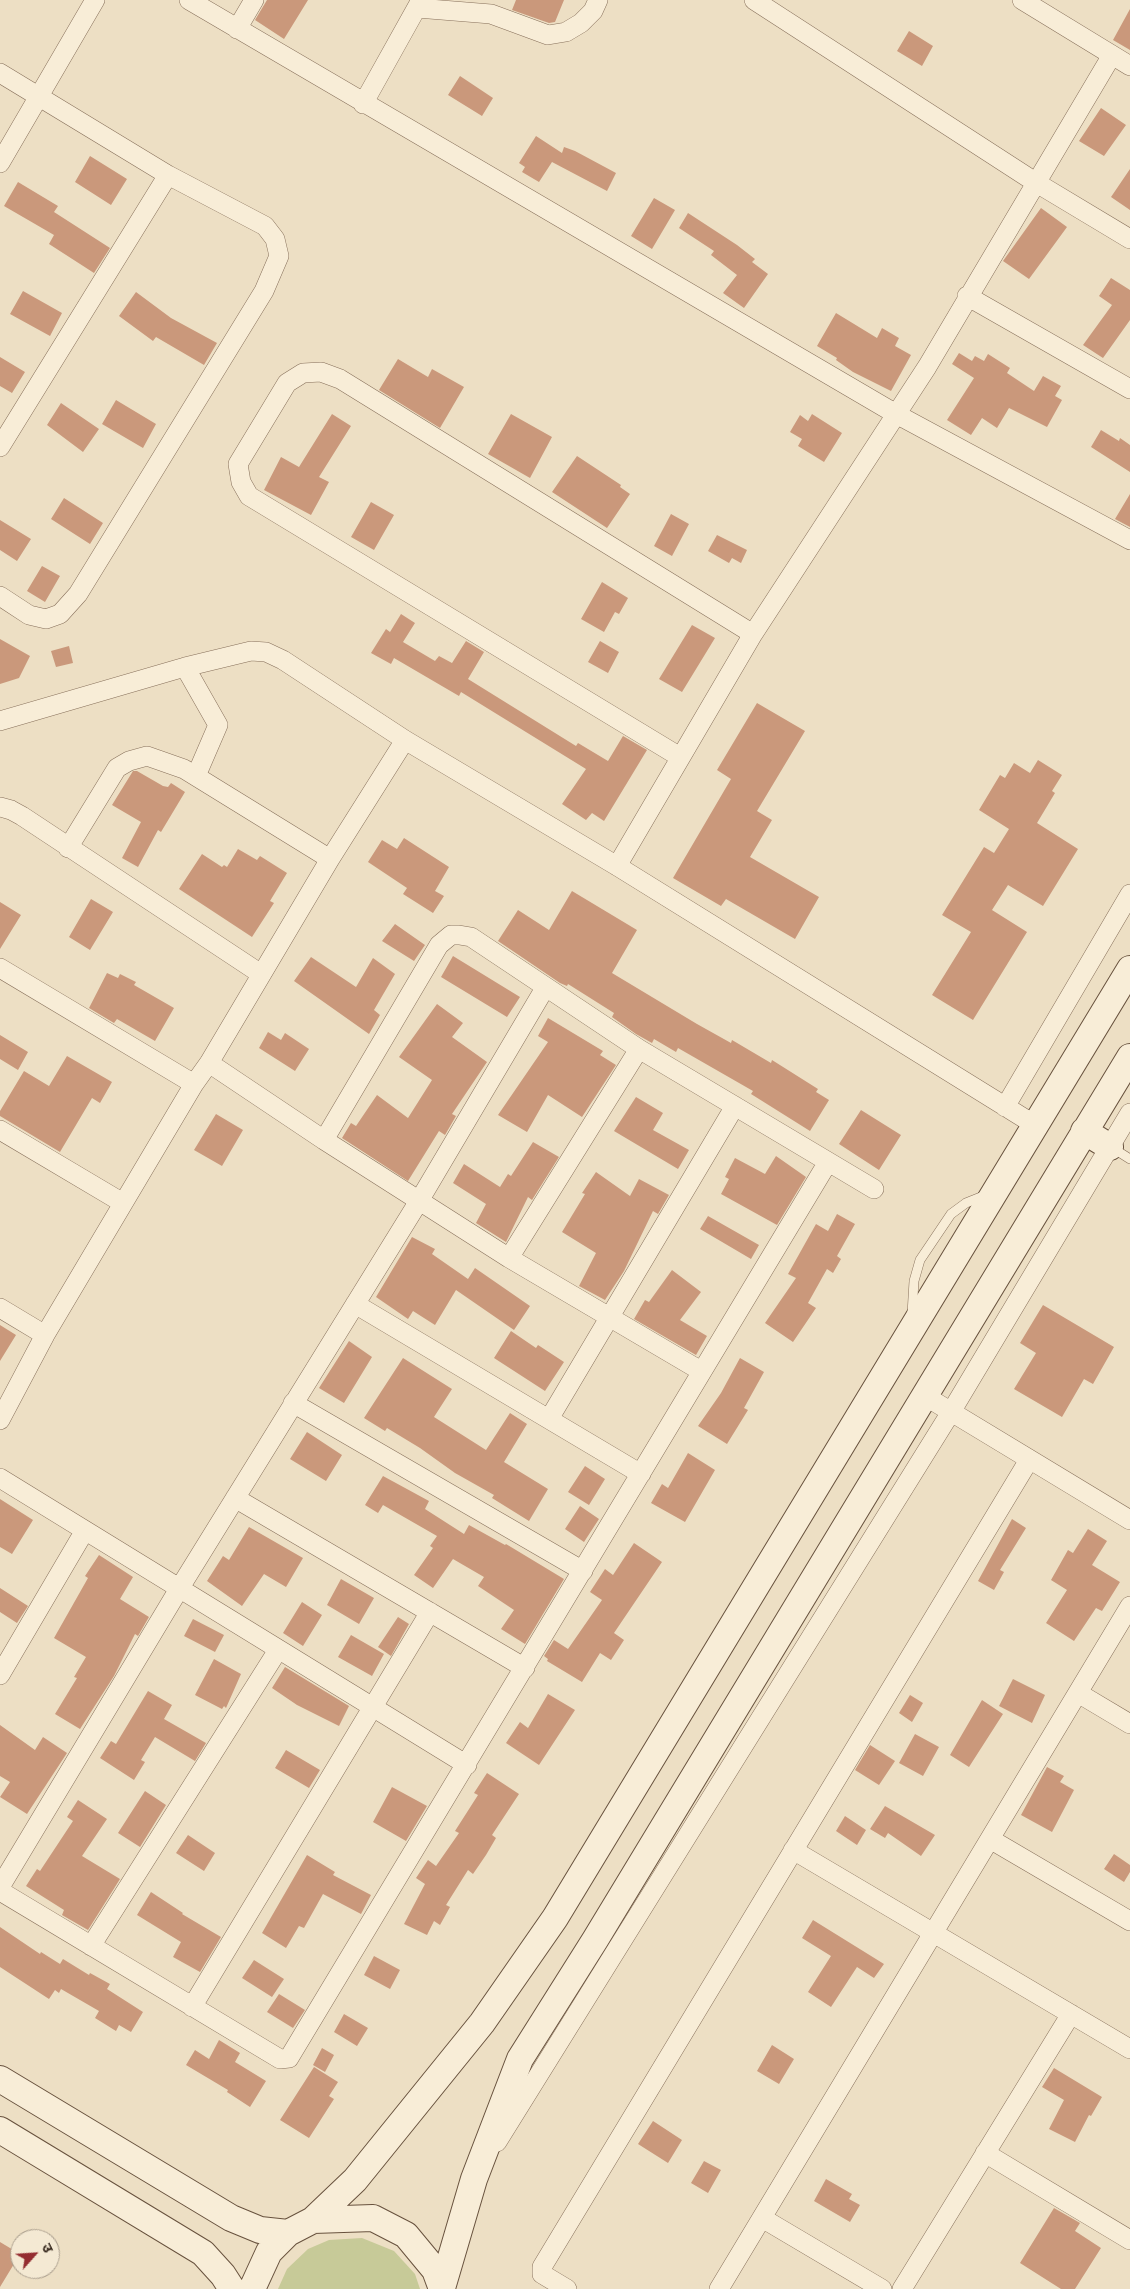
<!DOCTYPE html>
<meta charset="utf-8">
<style>
body{margin:0}
#map{position:relative;width:1130px;height:2289px;overflow:hidden;background:#eddfc4;font-family:"Libre Baskerville","Noto Sans Devanagari",serif}
canvas{display:block}
.north{position:absolute;left:10px;top:2229px;width:50px;height:50px;box-sizing:border-box;background:#f4e9d3;border:1px solid #a89c8b;border-radius:50%;rotate:64deg;font-size:14px;font-weight:700;line-height:20px;text-align:center;color:#37291e}
.north::after{content:'';display:block;margin:auto;width:18px;height:22px;background:#942d31;clip-path:polygon(50% 0,100% 100%,50% 72%,0 100%)}
</style>
<div id="map">
<canvas width="1130" height="2289"></canvas>
<div class="north">उ</div>
</div>
<script>
const c = document.querySelector('canvas').getContext('2d');
c.lineJoin = 'round';
function paint(path, color) { c.fillStyle = color; c.fill(path, 'evenodd'); }
const poly = rows => new Path2D(rows.map(r => 'M' + r).join(''));
function stroke(path, color, width, dash) { c.strokeStyle = color; c.lineWidth = width; c.lineCap = dash ? 'butt' : 'round'; c.setLineDash(dash || []); c.stroke(path); }
paint(poly([
 [362,2238,394,2251,415,2274,420,2289,278,2289,287,2269,308,2249,329,2240]
]), '#c7ca98');
paint(poly([
 [267,0,308,0,284,39,255,20],
 [516,0,564,0,555,22,549,23,512,10],
 [1130,9,1130,50,1113,40],
 [909,31,933,46,922,66,897,51],
 [460,76,493,98,482,116,448,95],
 [1101,108,1126,125,1104,156,1079,141],
 [536,136,562,153,564,147,575,151,616,173,607,191,552,162,539,182,522,172,525,167,519,163],
 [90,156,127,179,111,205,75,182],
 [1130,169,1130,210,1111,197],
 [18,182,58,206,54,212,110,248,94,273,49,244,54,235,4,206],
 [654,198,675,210,652,249,631,236],
 [1041,208,1067,227,1029,279,1003,261],
 [688,213,737,245,755,259,752,262,768,274,744,308,723,293,737,275,711,255,714,251,679,228],
 [1111,278,1130,290,1130,320,1103,358,1083,345,1112,305,1099,296],
 [23,291,62,313,50,336,10,314],
 [136,292,171,318,217,343,204,365,156,337,153,341,119,316],
 [836,313,877,338,882,328,899,338,895,346,911,355,891,391,853,372,836,360,837,358,817,346],
 [959,353,972,361,975,356,984,361,988,354,1010,368,1007,373,1034,391,1043,376,1061,386,1055,396,1062,400,1047,427,1009,408,997,428,982,418,971,435,947,420,974,378,952,364],
 [0,357,25,372,12,393,0,386],
 [398,359,428,377,432,369,464,387,440,428,379,390],
 [116,400,156,424,143,448,102,424],
 [61,403,99,429,83,452,47,425],
 [332,414,351,426,319,477,329,482,311,515,264,490,281,457,299,467],
 [511,414,552,437,530,478,488,454],
 [812,414,842,433,824,462,798,446,802,439,790,432,800,415,808,421],
 [1101,430,1119,441,1120,438,1130,445,1130,472,1091,447],
 [577,456,621,485,620,487,630,494,607,528,552,492],
 [1130,494,1130,527,1115,519],
 [64,498,103,523,90,544,51,519],
 [371,502,394,515,374,550,351,537],
 [671,514,689,524,672,556,654,546],
 [0,520,31,539,17,561,0,550],
 [717,535,747,550,741,563,732,558,729,563,708,551],
 [42,566,60,576,45,602,27,591],
 [602,582,628,598,619,614,615,612,604,632,581,619],
 [401,614,415,623,403,642,435,661,439,656,452,663,466,641,484,652,468,679,576,746,578,743,608,761,623,736,647,750,604,821,592,813,586,820,562,804,586,769,461,692,459,696,394,658,391,664,371,653,386,629,390,632],
 [692,625,715,638,682,692,659,679],
 [0,639,30,656,19,678,0,684],
 [600,641,619,652,608,673,588,662],
 [69,646,73,663,56,667,51,651],
 [757,703,805,731,757,811,772,820,750,857,819,897,795,939,726,899,721,906,673,878,731,779,717,770],
 [1038,760,1062,775,1052,791,1055,793,1037,823,1078,849,1043,906,1008,885,992,910,1027,932,973,1020,932,995,971,932,942,915,984,847,994,853,1009,829,979,810,1000,775,1005,778,1014,763,1030,773],
 [133,771,137,771,163,786,168,787,171,783,185,792,161,832,158,830,138,867,122,858,141,822,112,805],
 [404,838,449,867,435,891,444,896,433,913,403,894,407,888,368,862,382,840,397,849],
 [238,849,257,860,260,856,287,873,270,901,274,903,252,937,179,889,202,854,222,867,224,865,227,867],
 [572,891,637,930,612,973,697,1024,731,1043,732,1040,771,1063,772,1060,818,1089,816,1092,829,1100,810,1131,751,1094,753,1091,678,1048,676,1052,654,1039,652,1043,636,1034,612,1017,614,1013,568,984,567,986,560,983,498,941,518,910,549,930],
 [91,899,113,912,90,950,69,937],
 [0,902,21,915,0,949],
 [395,924,425,945,414,961,382,941],
 [453,956,520,997,507,1017,441,977],
 [311,957,356,987,373,958,395,974,374,1010,380,1015,369,1034,294,981],
 [107,973,118,978,120,974,136,982,134,985,174,1008,155,1041,117,1019,114,1023,89,1008],
 [437,1004,463,1023,452,1037,487,1062,452,1114,456,1116,445,1135,439,1131,408,1181,342,1138,351,1123,356,1126,377,1095,408,1118,432,1080,399,1057],
 [548,1018,603,1051,600,1055,616,1065,582,1117,548,1095,527,1132,498,1115,548,1042,538,1036],
 [268,1032,281,1040,285,1033,309,1049,295,1071,259,1048],
 [0,1035,28,1052,18,1070,0,1059],
 [67,1056,112,1082,100,1103,92,1098,60,1152,0,1116,0,1111,24,1071,49,1086],
 [636,1097,663,1113,653,1130,689,1150,678,1169,614,1131],
 [861,1110,901,1135,879,1170,839,1144],
 [216,1114,243,1130,222,1166,194,1150],
 [533,1142,559,1157,532,1200,528,1197,506,1242,476,1223,486,1204,453,1183,464,1164,500,1187,508,1174,511,1176],
 [776,1156,806,1177,777,1225,721,1194,729,1179,725,1177,735,1158,765,1174],
 [596,1172,630,1196,639,1179,669,1195,658,1214,653,1211,624,1271,605,1300,579,1286,596,1253,562,1232,585,1194,582,1193],
 [837,1214,855,1224,837,1256,841,1259,833,1273,827,1269,808,1303,816,1308,793,1342,765,1323,796,1278,788,1274,816,1224,828,1231],
 [708,1216,759,1245,751,1259,700,1229],
 [412,1237,435,1249,432,1254,468,1279,475,1268,530,1306,514,1330,456,1290,435,1325,413,1311,408,1319,376,1297],
 [672,1270,701,1292,680,1320,707,1336,696,1355,634,1319,645,1300,649,1302],
 [1043,1305,1114,1347,1093,1384,1084,1379,1062,1417,1014,1389,1036,1353,1020,1343],
 [0,1325,16,1335,0,1361],
 [511,1331,536,1348,538,1345,564,1362,545,1391,494,1358],
 [349,1341,372,1357,344,1403,319,1388],
 [403,1358,452,1389,434,1417,486,1450,510,1413,527,1424,504,1462,548,1489,529,1521,492,1498,494,1495,455,1473,420,1448,387,1428,385,1431,364,1418],
 [740,1358,764,1372,744,1408,748,1410,727,1444,698,1426,721,1393],
 [307,1432,342,1455,326,1481,290,1459],
 [688,1453,715,1470,685,1522,651,1503,662,1484,668,1488],
 [585,1466,605,1479,589,1505,568,1492],
 [383,1476,429,1501,425,1509,464,1534,469,1525,505,1545,506,1544,564,1579,525,1644,501,1629,514,1610,478,1586,484,1577,453,1559,433,1588,414,1575,433,1548,430,1546,437,1536,383,1505,378,1513,365,1505],
 [0,1499,33,1520,12,1554,0,1547],
 [580,1506,599,1519,584,1542,565,1529],
 [1012,1519,1026,1528,1000,1570,1004,1572,994,1590,978,1581],
 [249,1527,303,1558,286,1587,264,1574,242,1606,207,1581,223,1556,229,1560],
 [1088,1529,1107,1541,1092,1565,1120,1582,1102,1611,1096,1608,1074,1641,1046,1623,1067,1590,1051,1580,1068,1550,1073,1553],
 [634,1543,662,1562,614,1633,624,1640,611,1660,600,1653,582,1682,547,1661,548,1659,544,1656,554,1640,568,1649,602,1600,590,1592,605,1569,613,1575],
 [99,1555,133,1577,120,1599,149,1617,138,1636,135,1634,114,1676,80,1729,55,1714,77,1678,74,1677,86,1657,54,1638,88,1578,85,1576],
 [341,1579,374,1598,359,1624,327,1605],
 [0,1588,28,1606,17,1623,0,1612],
 [302,1602,322,1615,303,1646,283,1633],
 [398,1617,409,1624,391,1656,378,1647],
 [193,1619,224,1635,215,1652,184,1636],
 [351,1635,384,1654,372,1676,338,1657],
 [214,1659,241,1674,226,1708,224,1706,222,1709,195,1695],
 [285,1667,349,1706,339,1726,297,1705,272,1688],
 [1013,1679,1045,1695,1032,1723,999,1706],
 [148,1691,172,1705,164,1719,206,1743,195,1761,155,1737,141,1760,145,1762,134,1780,100,1758,111,1741,116,1744],
 [548,1694,575,1710,539,1765,506,1743,520,1722,528,1728],
 [910,1695,923,1703,912,1722,899,1713],
 [982,1700,1003,1714,969,1767,950,1755],
 [0,1725,35,1750,43,1737,67,1753,27,1814,0,1797,10,1782,0,1776],
 [915,1734,939,1747,923,1776,899,1763],
 [870,1745,895,1761,879,1785,855,1770],
 [286,1750,320,1770,309,1788,275,1768],
 [1047,1767,1064,1776,1060,1782,1074,1790,1052,1832,1021,1815],
 [487,1773,519,1794,492,1835,496,1838,486,1855,473,1874,468,1870,446,1905,450,1907,440,1925,434,1921,427,1935,404,1924,425,1884,416,1878,428,1860,436,1866,459,1833,455,1831,478,1795,474,1793],
 [392,1787,427,1806,406,1841,373,1822],
 [145,1791,166,1805,140,1847,118,1833],
 [78,1800,107,1819,82,1856,120,1879,88,1930,62,1915,64,1910,26,1886,37,1869,40,1871,73,1821,67,1817],
 [885,1806,935,1835,921,1856,888,1833,885,1838,870,1829],
 [845,1816,866,1830,857,1845,836,1831],
 [188,1835,215,1853,204,1871,176,1853],
 [1114,1854,1130,1865,1130,1872,1124,1882,1104,1869],
 [307,1855,335,1872,333,1875,371,1895,361,1914,323,1894,304,1928,299,1926,286,1948,262,1933],
 [151,1892,183,1913,182,1914,221,1937,200,1972,173,1957,181,1942,137,1915],
 [813,1920,884,1964,874,1978,857,1967,831,2007,808,1992,831,1956,802,1938],
 [0,1927,40,1954,41,1952,60,1964,63,1959,89,1975,90,1973,110,1984,107,1989,143,2012,131,2032,119,2025,116,2031,95,2018,99,2011,61,1989,59,1993,55,1990,49,1999,0,1967],
 [374,1956,400,1970,390,1989,364,1975],
 [254,1960,284,1979,272,1997,242,1978],
 [279,1994,305,2010,293,2028,267,2012],
 [344,2014,368,2028,357,2046,334,2032],
 [219,2040,240,2053,235,2062,266,2081,250,2107,227,2092,228,2090,186,2065,195,2050,209,2059],
 [772,2045,794,2059,779,2084,757,2071],
 [322,2048,334,2055,325,2072,313,2065],
 [314,2067,338,2082,329,2096,334,2099,309,2138,280,2120],
 [1054,2068,1102,2097,1091,2116,1089,2115,1075,2142,1049,2129,1064,2100,1042,2087],
 [653,2121,682,2140,668,2163,638,2144],
 [704,2161,721,2170,708,2193,691,2183],
 [826,2179,852,2194,849,2199,860,2205,850,2222,814,2201],
 [1054,2208,1080,2223,1075,2231,1101,2248,1075,2289,1061,2289,1020,2263],
 [0,2242,20,2254,0,2287]
]), '#ca987b');
const lane = poly([
 [1111,1147,1130,1159],
 [912,1314,914,1281,920,1260,951,1214,966,1203,986,1195]
]);
const street = poly([
 [189,0,896,414,1130,540],
 [754,0,1035,182,1130,239],
 [1022,0,1130,66],
 [417,8,491,14,548,35,566,32,581,23,593,11,598,0],
 [237,29,254,0],
 [0,73,168,175,265,226,275,239,279,256,264,291,78,594,60,614,46,619,29,615,0,596],
 [363,104,421,0],
 [0,163,95,0],
 [967,296,1130,389],
 [0,447,168,175],
 [185,667,218,725,196,776],
 [0,721,185,667,251,651,266,652,283,660,405,740,617,866,1035,1125],
 [680,757,249,496,241,482,238,464,287,383,303,373,321,372,340,379,753,634],
 [0,807,11,810,22,816,261,974],
 [68,848,117,768,129,761,147,756,184,769,330,859],
 [617,866,753,634,927,367,1112,55],
 [0,968,194,1084],
 [209,1063,324,1140,509,1258,701,1371],
 [1005,1107,1130,894],
 [0,1130,123,1203],
 [324,1140,439,945,451,935,459,935,471,937,639,1049,874,1189],
 [509,1258,639,1049],
 [355,1304,641,1474],
 [0,1308,45,1335],
 [925,1396,1130,1520],
 [293,1403,583,1571],
 [549,1419,735,1106],
 [0,1420,45,1335,194,1084,209,1063,330,859,405,740],
 [0,1478,467,1765],
 [235,1498,525,1668],
 [0,1675,84,1532],
 [1078,1693,1130,1724],
 [990,1839,1130,1921],
 [793,1850,1130,2049],
 [0,1887,179,1589,419,1201,545,988],
 [0,1891,280,2059,289,2058,828,1162],
 [91,1946,278,1650],
 [192,2007,430,1612],
 [497,2142,951,1412,1130,1113],
 [985,2153,1130,2240],
 [762,2218,882,2289],
 [567,2289,542,2274,542,2267,1029,1460],
 [719,2289,1130,1606],
 [902,2289,1071,2014]
]);
const secondary = poly([
 [1084,1131,1110,1147],
 [0,2079,231,2218,260,2230,288,2233],
 [0,2130,203,2253,223,2275,232,2289],
 [313,2220,355,2180,482,2023,555,1918,1130,969],
 [442,2288,474,2179,520,2059,595,1940,1130,1057],
 [252,2289,269,2252,288,2233,313,2220,373,2218,406,2235,435,2270,442,2289]
]);
stroke(lane, '#87705b', 10);
stroke(street, '#87705b', 20);
stroke(secondary, '#68523e', 28);
stroke(lane, '#f8edd7', 9);
stroke(street, '#f8edd7', 19);
stroke(secondary, '#f8edd7', 26);
</script>
